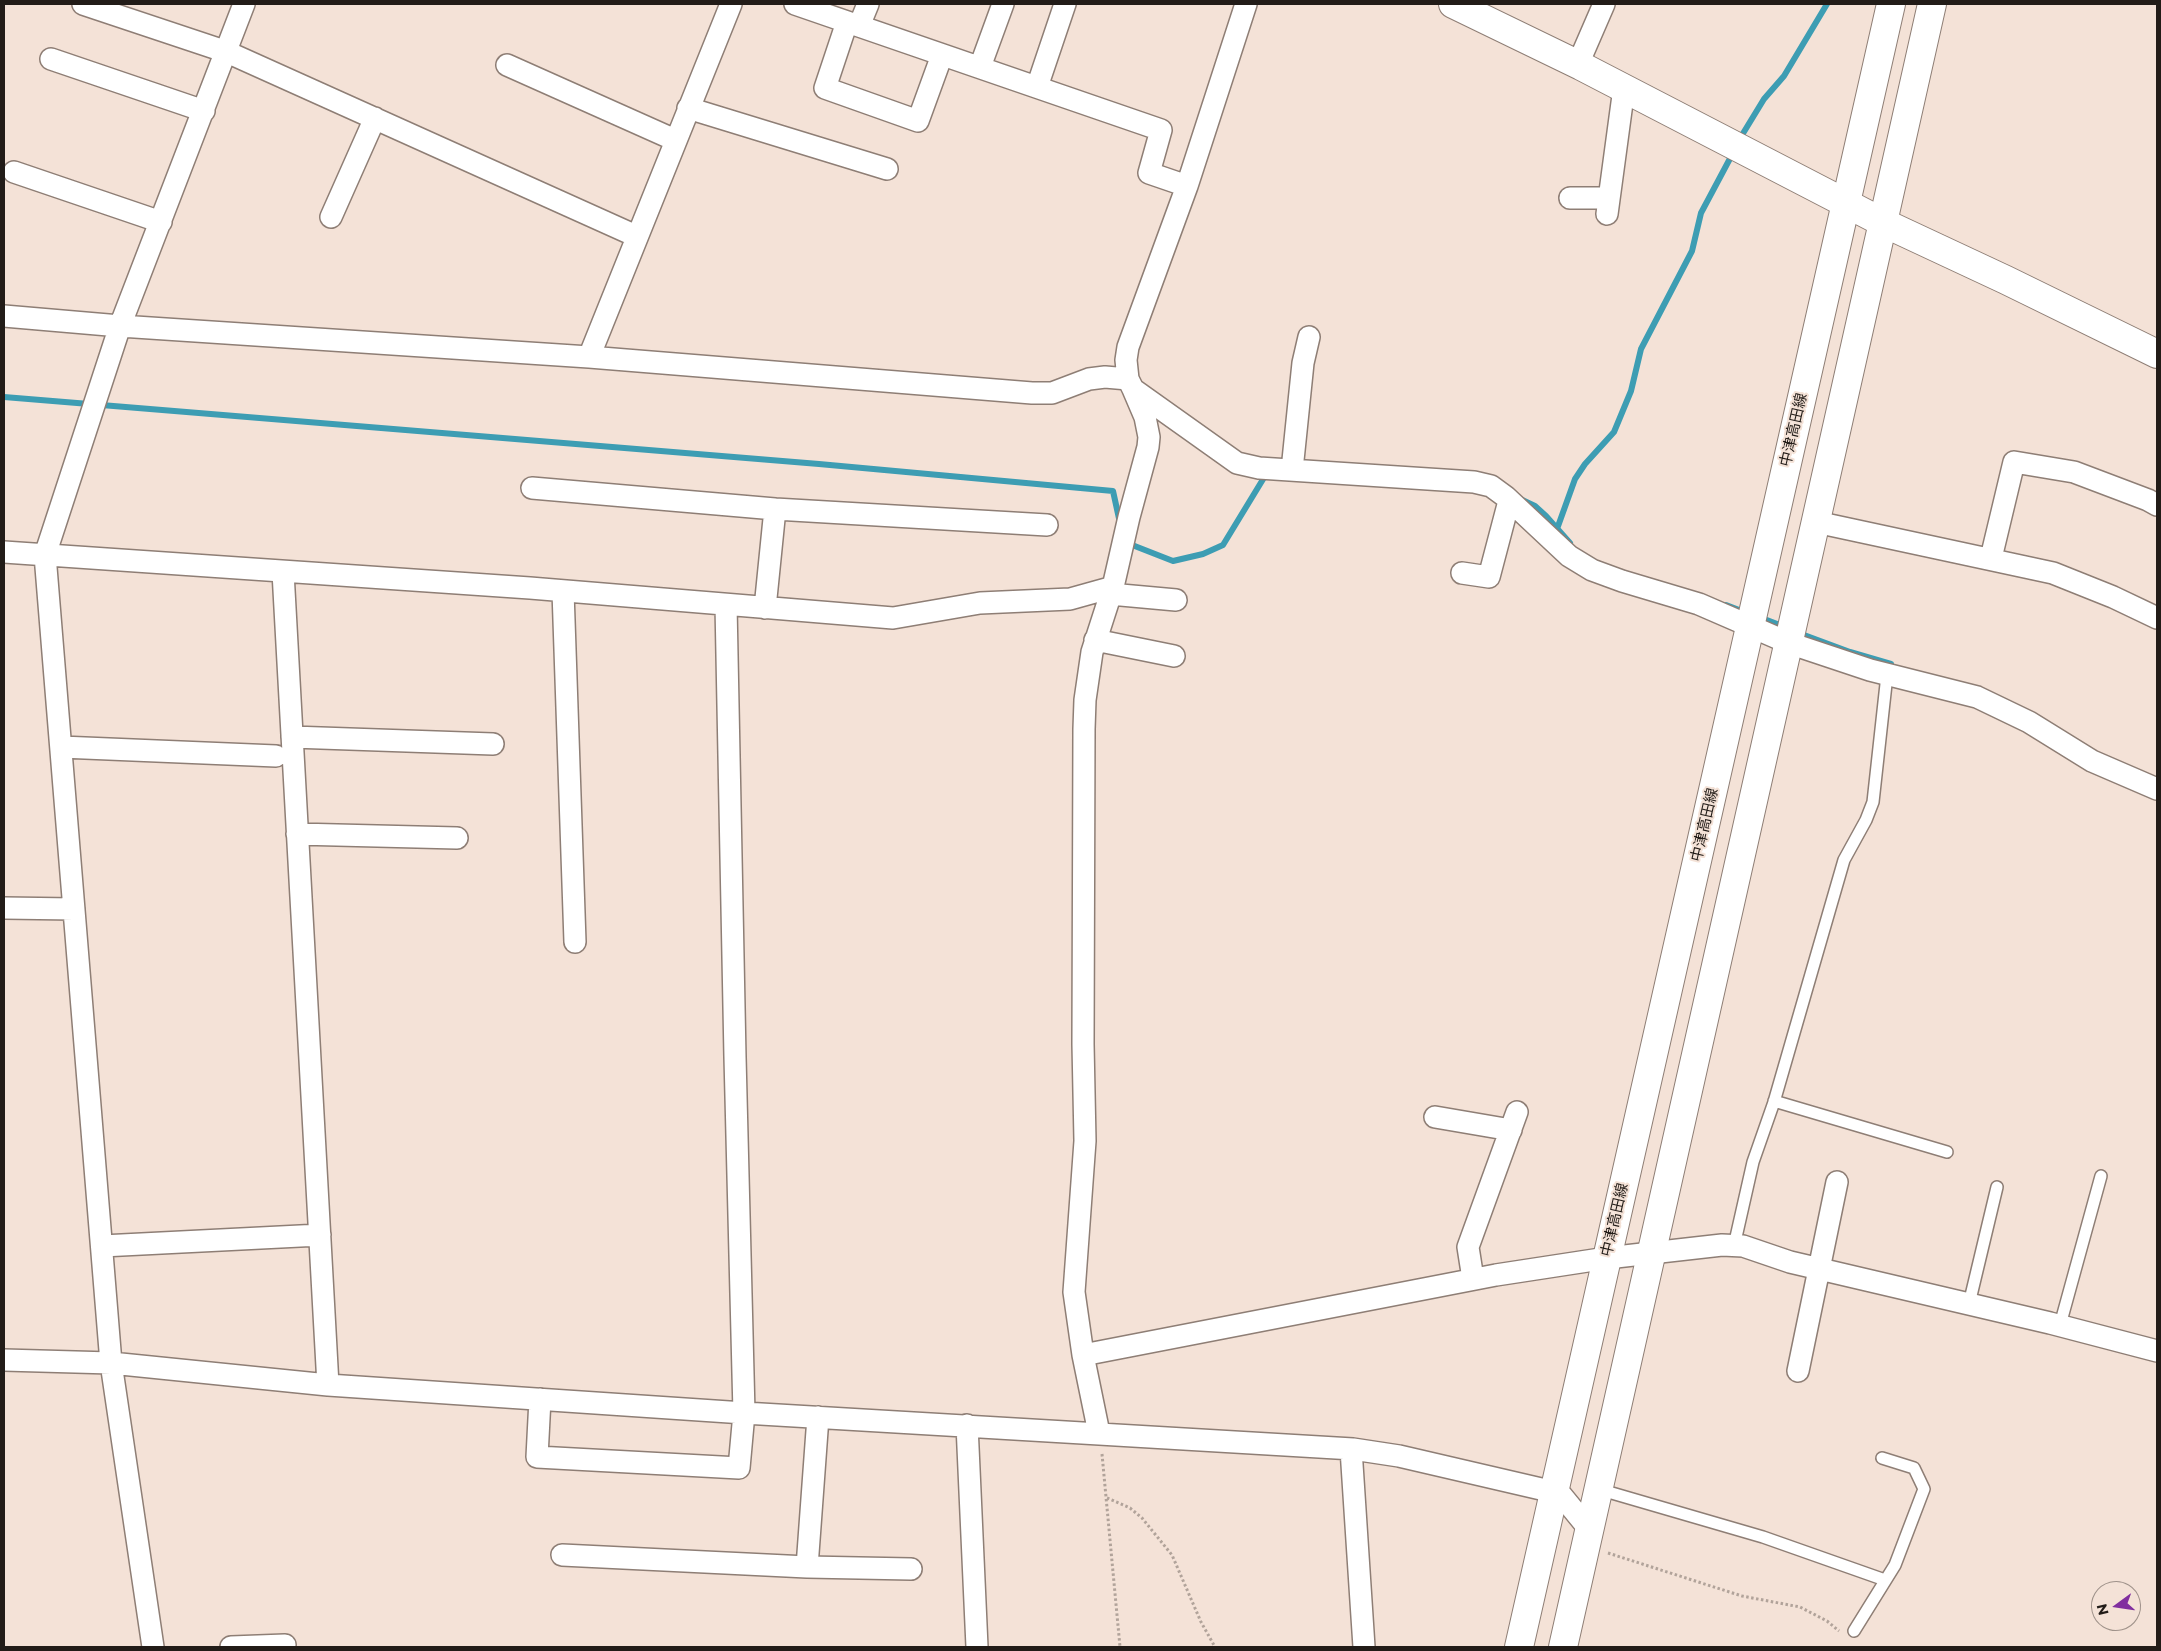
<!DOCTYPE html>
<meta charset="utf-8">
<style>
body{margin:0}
#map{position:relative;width:2161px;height:1651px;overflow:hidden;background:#f4e2d7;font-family:Montserrat,sans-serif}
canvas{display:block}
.frame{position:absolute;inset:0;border:5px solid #221c18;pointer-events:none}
.north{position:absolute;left:2091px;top:1581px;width:50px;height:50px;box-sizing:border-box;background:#f4e2d7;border:1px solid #a0938b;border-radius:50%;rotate:256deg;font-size:14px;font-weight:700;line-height:20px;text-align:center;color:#221c18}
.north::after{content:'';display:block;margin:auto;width:18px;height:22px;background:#812f9f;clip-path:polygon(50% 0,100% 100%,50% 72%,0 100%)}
</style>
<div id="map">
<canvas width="2161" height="1651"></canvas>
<div class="frame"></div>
<div class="north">N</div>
</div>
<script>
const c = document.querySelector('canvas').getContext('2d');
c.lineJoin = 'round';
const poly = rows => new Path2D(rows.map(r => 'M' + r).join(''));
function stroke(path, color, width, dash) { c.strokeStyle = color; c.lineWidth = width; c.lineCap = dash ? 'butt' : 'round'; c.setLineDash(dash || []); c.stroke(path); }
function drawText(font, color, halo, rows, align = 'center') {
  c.font = font + ' Montserrat,"Noto Sans JP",sans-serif'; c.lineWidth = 4; c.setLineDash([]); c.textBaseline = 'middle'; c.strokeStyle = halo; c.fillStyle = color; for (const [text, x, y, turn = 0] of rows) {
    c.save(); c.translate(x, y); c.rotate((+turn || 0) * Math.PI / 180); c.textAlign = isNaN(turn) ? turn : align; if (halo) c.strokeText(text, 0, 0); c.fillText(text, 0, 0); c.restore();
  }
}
stroke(poly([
 [1739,140,1764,99,1784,76,1827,4],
 [4,397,819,464,1113,491,1120,523],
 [1518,498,1535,506,1546,516,1570,543],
 [1557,529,1575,479,1585,464,1614,432,1631,391,1641,349,1692,251,1701,213,1734,151],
 [1127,543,1173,561,1203,554,1223,545,1265,476,1270,475],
 [1726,605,1747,613],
 [1759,617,1785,627],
 [1796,632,1850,652,1891,664]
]), '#3d9db3', 6);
const lane = poly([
 [1774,1101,1947,1152],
 [1734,1246,1753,1162,1774,1102,1844,860,1866,820,1873,802,1887,675],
 [1969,1304,1997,1187],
 [2060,1325,2101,1176],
 [1598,1489,1763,1537,1885,1580],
 [1854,1631,1895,1565,1924,1489,1914,1468,1882,1458]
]);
const street = poly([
 [83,4,227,52,636,236],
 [795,4,1161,130,1149,173,1187,186],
 [847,22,825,88,918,121,942,55],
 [859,26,868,4],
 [51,59,204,111],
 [1578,64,1604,4],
 [507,65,675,140],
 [980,67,1003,4],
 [1037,87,1065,4],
 [688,108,887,169],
 [14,172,161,222],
 [1570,198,1609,198],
 [1607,214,1624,88],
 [331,217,375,118],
 [4,316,120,326,589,357,1032,393,1052,393,1089,379,1105,377,1128,379,1133,389,1237,463,1259,468,1474,482,1491,486,1506,497,1569,556,1592,570,1622,581,1699,604,1789,643,1870,670,1977,697,2029,722,2092,761,2157,789],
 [589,357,731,4],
 [1128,379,1126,360,1128,347,1187,186,1246,4],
 [1292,470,1303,363,1309,337],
 [532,488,775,509,765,608],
 [775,509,1047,525],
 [1816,522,2053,573,2113,597,2157,618],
 [4,552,530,588,893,618,980,603,1070,599,1113,587],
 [1991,558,2014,462,2074,472,2148,500,2157,505],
 [283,572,328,1385],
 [1462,573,1489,577,1509,501],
 [563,591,575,942],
 [1110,594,1176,600],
 [1095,640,1174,656],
 [292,737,493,744],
 [61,747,276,756],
 [297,834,457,838],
 [4,908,74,909],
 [1435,1117,1511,1130],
 [102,1246,320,1235],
 [1473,1279,1468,1247,1517,1112],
 [1083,1355,1496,1275,1607,1258,1722,1245,1743,1246,1790,1262,2050,1323,2157,1351],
 [4,1360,111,1363,328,1385,744,1413,1353,1449,1399,1456,1554,1492,1562,1496,1589,1529],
 [1798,1371,1837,1182],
 [540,1399,537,1457,739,1468,744,1413,735,1057,726,605],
 [967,1425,977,1647],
 [1099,1433,1083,1355,1074,1292,1085,1141,1083,1044,1084,729,1085,700,1092,652,1113,587,1129,517,1148,447,1149,437,1145,417,1133,389],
 [1351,1449,1364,1647],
 [562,1555,807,1567,818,1417],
 [807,1567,911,1569],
 [153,1647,111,1363,45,555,120,326,244,4],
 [231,1647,285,1645]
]);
const secondary = poly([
 [1453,4,1581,66,1884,223,2006,280,2157,354]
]);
const primary = poly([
 [1519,1647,1891,4],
 [1563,1647,1932,4]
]);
stroke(lane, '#8e7e75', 14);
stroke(street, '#8e7e75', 24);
stroke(secondary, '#8e7e75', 30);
stroke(primary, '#8e7e75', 30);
stroke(poly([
 [1102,1454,1120,1647],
 [1107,1498,1130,1508,1142,1518,1172,1555,1201,1622,1215,1647],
 [1608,1553,1742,1596,1800,1607,1827,1621,1839,1631]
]), '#b1a39a', 3, [2.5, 2.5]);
stroke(lane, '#fff', 11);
stroke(street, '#fff', 21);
stroke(secondary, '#fff', 28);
stroke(primary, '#fff', 28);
drawText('15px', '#221c18', '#f4e2d7', [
 ["中津高田線",1794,430,-77],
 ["中津高田線",1705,825,-77],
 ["中津高田線",1615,1220,-77]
]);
</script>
